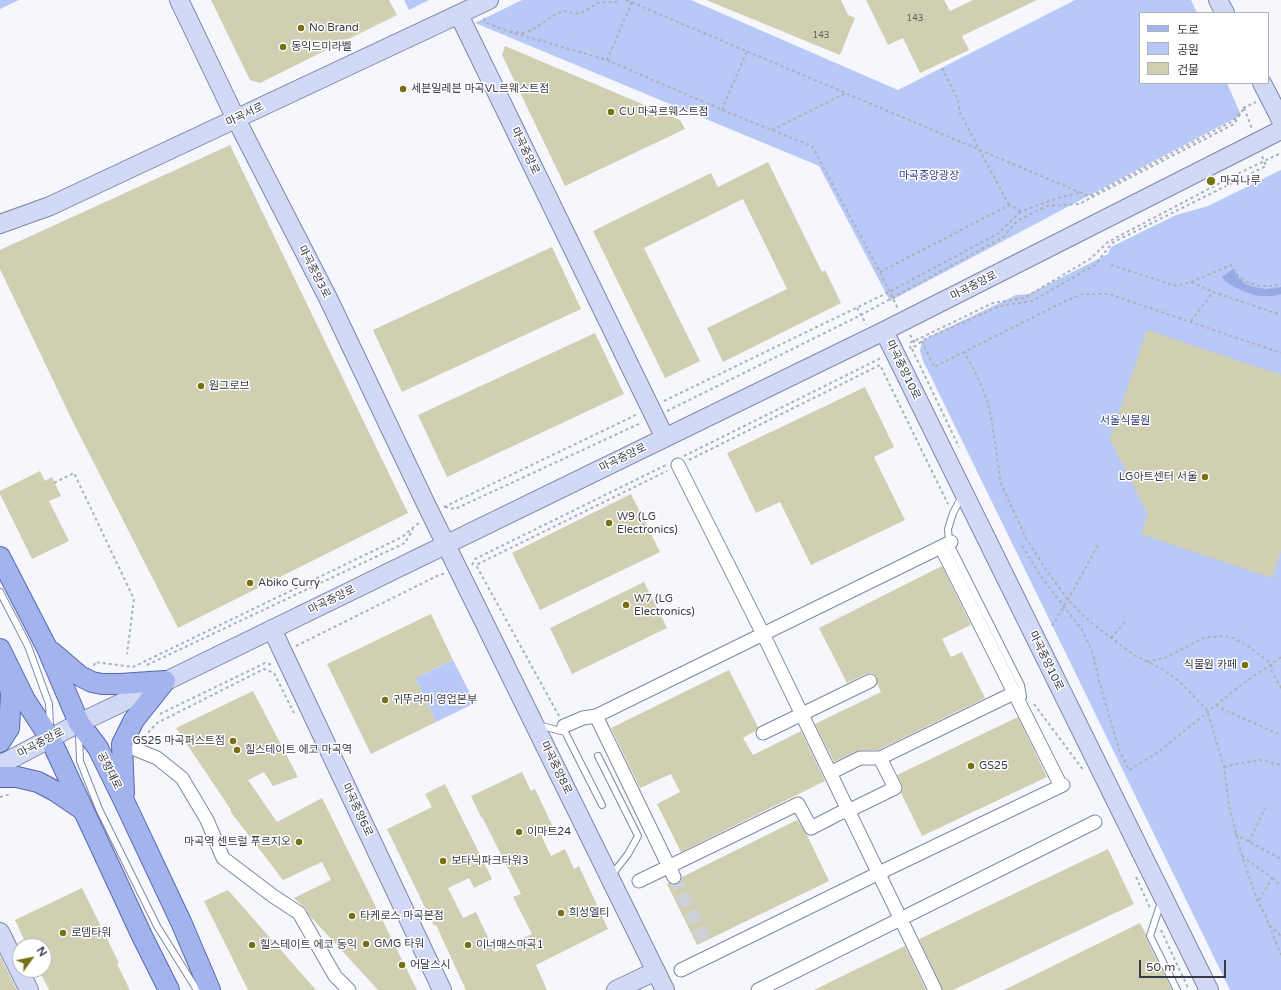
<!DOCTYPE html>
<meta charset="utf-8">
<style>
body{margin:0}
#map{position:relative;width:1281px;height:990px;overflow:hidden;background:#f5f7fd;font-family:"Varela Round","Noto Sans KR",sans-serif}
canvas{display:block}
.legend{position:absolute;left:1139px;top:12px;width:130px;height:72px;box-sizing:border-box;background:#fff;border:1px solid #afb1b5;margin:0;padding:5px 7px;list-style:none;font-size:12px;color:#373b47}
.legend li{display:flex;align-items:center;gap:8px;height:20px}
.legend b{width:20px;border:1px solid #afb1b5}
.north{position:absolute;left:12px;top:938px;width:40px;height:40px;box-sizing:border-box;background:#fff;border:1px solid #afb1b5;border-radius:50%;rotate:57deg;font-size:11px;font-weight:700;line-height:16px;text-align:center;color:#373b47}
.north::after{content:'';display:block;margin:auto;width:14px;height:18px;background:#787113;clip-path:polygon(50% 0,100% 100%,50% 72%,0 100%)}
.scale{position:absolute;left:1139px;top:960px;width:87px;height:18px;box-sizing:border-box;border:2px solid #373b47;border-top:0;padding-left:5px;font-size:12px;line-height:14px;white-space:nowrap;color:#373b47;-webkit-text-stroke:3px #fff;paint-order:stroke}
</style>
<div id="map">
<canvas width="1281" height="990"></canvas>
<ul class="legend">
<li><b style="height:5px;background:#a3b3ee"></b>도로</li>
<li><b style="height:11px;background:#b9c9f7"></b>공원</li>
<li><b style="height:11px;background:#d1cfb1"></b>건물</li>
</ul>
<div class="north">N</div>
<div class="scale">50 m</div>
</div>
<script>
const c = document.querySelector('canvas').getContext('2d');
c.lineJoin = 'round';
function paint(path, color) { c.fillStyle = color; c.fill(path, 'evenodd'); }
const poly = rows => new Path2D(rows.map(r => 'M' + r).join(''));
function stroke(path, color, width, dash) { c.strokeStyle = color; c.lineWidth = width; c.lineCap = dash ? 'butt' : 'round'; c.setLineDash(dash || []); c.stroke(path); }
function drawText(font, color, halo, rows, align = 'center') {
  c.font = font + ' "Varela Round","Noto Sans KR",sans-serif'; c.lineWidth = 3; c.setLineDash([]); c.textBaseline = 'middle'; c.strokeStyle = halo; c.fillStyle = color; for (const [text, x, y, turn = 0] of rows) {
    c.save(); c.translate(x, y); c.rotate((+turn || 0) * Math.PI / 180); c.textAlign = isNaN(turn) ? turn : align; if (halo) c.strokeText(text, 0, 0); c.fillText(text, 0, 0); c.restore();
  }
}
paint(poly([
 [0,0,19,0,0,9],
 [404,0,429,0,409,10],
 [522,0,691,0,898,90,1075,0,1191,0,1197,13,1140,13,1140,83,1227,83,1241,115,890,301,819,166,475,23],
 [1281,170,1281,990,1230,990,929,373,923,361,920,351,921,345,924,340,931,336,1016,295,1029,294,1108,254,1111,247,1176,215,1208,206],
 [453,660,475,703,436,722,415,678]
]), '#b9c9f7');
paint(poly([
 [1233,269,1239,278,1246,284,1254,287,1266,289,1281,287,1281,294,1274,296,1258,296,1248,293,1234,287,1226,282,1222,277]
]), '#98aae3');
paint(poly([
 [211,0,389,0,397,15,260,83,250,80],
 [706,0,841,0,848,15,855,18,840,55],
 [866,0,944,0,950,11,973,0,1037,0,962,36,969,50,920,73,903,38,888,45],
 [505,46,680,120,685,129,565,186,502,55],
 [230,145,408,513,178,628,72,420,0,269,0,250],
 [768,162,822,272,825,270,841,303,723,362,707,328,787,289,743,199,644,248,700,361,665,378,593,231,711,173,718,187],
 [552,247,581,309,402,392,373,330],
 [1147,330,1281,375,1281,551,1272,578,1141,534,1148,514,1110,439],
 [595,333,624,394,447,477,418,415],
 [865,387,894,447,874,457,905,520,811,565,780,502,756,513,727,453],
 [40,471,45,481,52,477,61,496,49,501,69,541,32,559,0,494,0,491],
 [631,494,660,552,540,610,512,553],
 [942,566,971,625,942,639,951,657,962,652,985,698,878,750,857,751,834,762,815,724,881,692,877,684,877,677,871,673,866,674,847,683,819,628],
 [644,582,667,628,572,674,550,628],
 [431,614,453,660,415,678,436,722,371,754,327,664],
 [729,670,758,727,755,731,743,738,753,755,801,731,825,781,681,852,657,804,680,792,671,774,640,788,611,728],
 [253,691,298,777,273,786,264,772,248,780,277,822,322,798,417,990,378,990,309,915,306,909,294,898,331,880,322,862,283,880,230,811,231,810,176,728],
 [1018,717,1047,777,922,836,901,793,903,789,902,785,897,775],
 [522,772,531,791,535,789,554,829,541,835,551,856,565,849,574,869,579,866,608,929,536,965,547,990,466,990,436,925,434,926,387,829,432,807,425,794,445,784,492,879,474,888,469,878,448,888,463,918,476,912,495,952,532,934,513,897,521,894,482,817,481,817,471,796],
 [797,820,807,835,829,881,697,945,667,884,669,883,674,885,678,884,681,881,682,877],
 [1108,849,1134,904,953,990,943,990,919,939],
 [82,888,119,963,117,964,130,990,49,990,39,970,44,970,44,946,27,946,15,920],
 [228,890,316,990,248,990,204,901],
 [1140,923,1146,934,1146,938,1172,990,1004,990],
 [905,946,926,990,814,990,867,964],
 [0,956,17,990,0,990]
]), '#d1cfb1');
stroke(poly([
 [674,877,707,944]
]), '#cfd1d9', 13, [13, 6]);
const lane = poly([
 [962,496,953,513,948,529,949,542,1021,685,1023,697],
 [0,592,28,646,49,704,50,726],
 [538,725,565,732,602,805],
 [79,733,80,761,99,809,157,926,197,990],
 [598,756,638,836,628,854,611,876],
 [1161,902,1150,936,1177,990]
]);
const street = poly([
 [678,465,763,634,935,990],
 [941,547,1061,786],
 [596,716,674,877],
 [564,726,583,718,596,716,951,542],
 [763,733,870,681],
 [130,747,157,758,182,778,207,820,223,858,273,896,299,913,335,976,349,990],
 [830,773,860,758,880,758],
 [639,881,798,804,811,828,840,813,848,811,895,788,880,758,1014,693,1016,695],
 [681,970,879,873,1063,785],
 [758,990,1095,822]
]);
const secondary = poly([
 [179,0,236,119,328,298,425,502,665,990],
 [1218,0,1225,13],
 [459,15,665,438],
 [1262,83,1281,120],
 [0,224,50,206,489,0],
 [884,331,1209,990],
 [272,629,442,990],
 [0,765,79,723,119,704,884,331,1281,130],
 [0,932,29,990],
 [616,990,656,971]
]);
const primary = poly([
 [0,557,47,648,79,723,98,748,124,801,181,922,210,990],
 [0,649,25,700,50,738,142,936,169,990],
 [52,652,80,676,92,682,102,684,120,684,165,681],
 [0,742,9,728,11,694,7,674],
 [0,777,17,777,38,782,55,791,83,810],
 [124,793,122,744,134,720,165,681]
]);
stroke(lane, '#7f88a3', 8);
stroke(street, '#7f88a3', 15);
stroke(secondary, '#7f88a3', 20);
stroke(primary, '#5668ac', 22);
stroke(poly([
 [626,0,1086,195,1092,195,1233,121,1241,111],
 [484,18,485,22,507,31,607,60,722,110,812,146,880,272,898,309],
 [510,31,523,33,532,30,557,13,564,11,579,14,598,3,607,2,616,2,618,0],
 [607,60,632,2],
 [942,68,958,100,960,113,1009,205],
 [1243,108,1256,102],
 [1244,108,1252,129],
 [722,110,747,51],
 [772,130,846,93],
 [1111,265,1176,286,1191,282,1213,292],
 [880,272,1009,205,1021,211,1058,198,1079,193],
 [1191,282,1231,265,1239,277,1245,281,1259,286,1271,286,1281,284],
 [857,308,866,324],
 [1191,321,1213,292,1281,315],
 [910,335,914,341,914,347],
 [922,341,934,367,1059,304,1082,294,1109,294,1281,353],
 [914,347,925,339,1000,306,1032,301,1095,265,1112,243,1266,166,1262,156],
 [910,349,911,342,914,341,993,303,1024,298,1090,259,1108,242,1237,174,1281,153],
 [912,349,959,447],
 [964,351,977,376,987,400,992,422,1001,484,1027,540,1047,571,1068,600,1089,621,1134,655,1162,669,1179,681,1207,710,1224,767,1229,806,1242,856,1258,902,1267,918,1268,924,1281,936],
 [664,401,889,292,999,233,1021,211],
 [667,411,861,315,1002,238,1017,221,1047,206,1079,204,1234,124,1244,108],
 [684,456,881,358],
 [689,460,880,365,948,504],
 [54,483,74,473,134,599,127,654],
 [444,507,638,414],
 [445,507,455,509,641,423],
 [1022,546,1042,578,1082,630,1092,651,1104,699,1120,752,1129,770,1157,753,1241,685,1281,657],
 [472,565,475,559,666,465],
 [1052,626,1068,600,1098,545],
 [1111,638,1125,622],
 [296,646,441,574,444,574],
 [1147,662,1167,657,1203,638,1224,636,1233,638,1250,647,1271,664,1271,670,1281,688],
 [147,665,405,543,413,529],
 [94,666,95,662,133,667,402,537,420,522],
 [1034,704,1084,771],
 [1216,705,1222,709,1281,735],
 [160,714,265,663,273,665],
 [559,716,476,565,667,471],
 [144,737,157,723,264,669,274,673,294,713],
 [1224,767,1236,764,1261,760,1281,765],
 [0,797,11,794],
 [1235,834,1281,859],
 [1249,842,1265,808],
 [1242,856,1272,878,1258,902],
 [1136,877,1150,908],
 [1272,878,1281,886],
 [1269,925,1281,955],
 [1161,930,1189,990]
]), '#adb0b8', 2, [3, 3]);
stroke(lane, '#fff', 6);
stroke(street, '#fff', 13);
stroke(secondary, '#d1d9f7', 18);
stroke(primary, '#a3b3ee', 20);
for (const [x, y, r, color] of [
 [301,28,4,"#787113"],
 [283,47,4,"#787113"],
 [403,89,4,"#787113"],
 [611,112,4,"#787113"],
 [1211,181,5,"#787113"],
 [201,386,4,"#787113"],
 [1205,477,4,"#787113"],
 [609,523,4,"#787113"],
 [250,583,4,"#787113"],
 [626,605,4,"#787113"],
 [1245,665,4,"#787113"],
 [385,700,4,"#787113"],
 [233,741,4,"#787113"],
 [237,750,4,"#787113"],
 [971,766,4,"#787113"],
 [519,832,4,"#787113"],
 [299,842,4,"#787113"],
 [443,861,4,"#787113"],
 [561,913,4,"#787113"],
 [352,916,4,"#787113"],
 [63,933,4,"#787113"],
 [366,944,4,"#787113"],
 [252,945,4,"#787113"],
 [468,945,4,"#787113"],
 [402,965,4,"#787113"]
]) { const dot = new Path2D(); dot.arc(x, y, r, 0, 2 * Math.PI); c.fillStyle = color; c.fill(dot); stroke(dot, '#fff', 1.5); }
drawText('9px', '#5e6062', null, [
 ["143",915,19],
 ["143",821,36]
]);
drawText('11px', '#373b47', '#fff', [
 ["No Brand",309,28],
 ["동익드미라벨",291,47],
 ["세븐일레븐 마곡VL르웨스트점",411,89],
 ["CU 마곡르웨스트점",619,112],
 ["마곡나루",1220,181],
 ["원그로브",209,386],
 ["LG아트센터 서울",1197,477,"right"],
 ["W9 (LG",617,517],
 ["Electronics)",617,530],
 ["Abiko Curry",258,583],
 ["W7 (LG",634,599],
 ["Electronics)",634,612],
 ["식물원 카페",1237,665,"right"],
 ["귀뚜라미 영업본부",393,700],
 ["GS25 마곡퍼스트점",225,741,"right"],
 ["힐스테이트 에코 마곡역",245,750],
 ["GS25",979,766],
 ["이마트24",527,832],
 ["마곡역 센트럴 푸르지오",291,842,"right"],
 ["보타닉파크타워3",451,861],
 ["희성엘티",569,913],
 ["타케로스 마곡본점",360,916],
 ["로뎀타워",71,933],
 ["GMG 타워",374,944],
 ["힐스테이트 에코 동익",260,945],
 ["이너매스마곡1",476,945],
 ["어달스시",410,965]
], 'left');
drawText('11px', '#373b47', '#fff', [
 ["마곡서로",245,115,-25],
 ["마곡중앙로",525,151,64],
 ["마곡중앙3로",314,272,63],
 ["마곡중앙로",974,286,-27],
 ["마곡중앙10로",903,370,64],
 ["마곡중앙로",623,458,-26],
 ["마곡중앙로",332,600,-26],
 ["마곡중앙10로",1046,661,64],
 ["마곡중앙로",41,743,-28],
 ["마곡중앙8로",556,768,64],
 ["공항대로",109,771,63],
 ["마곡중앙6로",357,810,65]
]);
drawText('11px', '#334388', '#fff', [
 ["마곡중앙광장",929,176],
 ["서울식물원",1125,421]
]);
</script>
